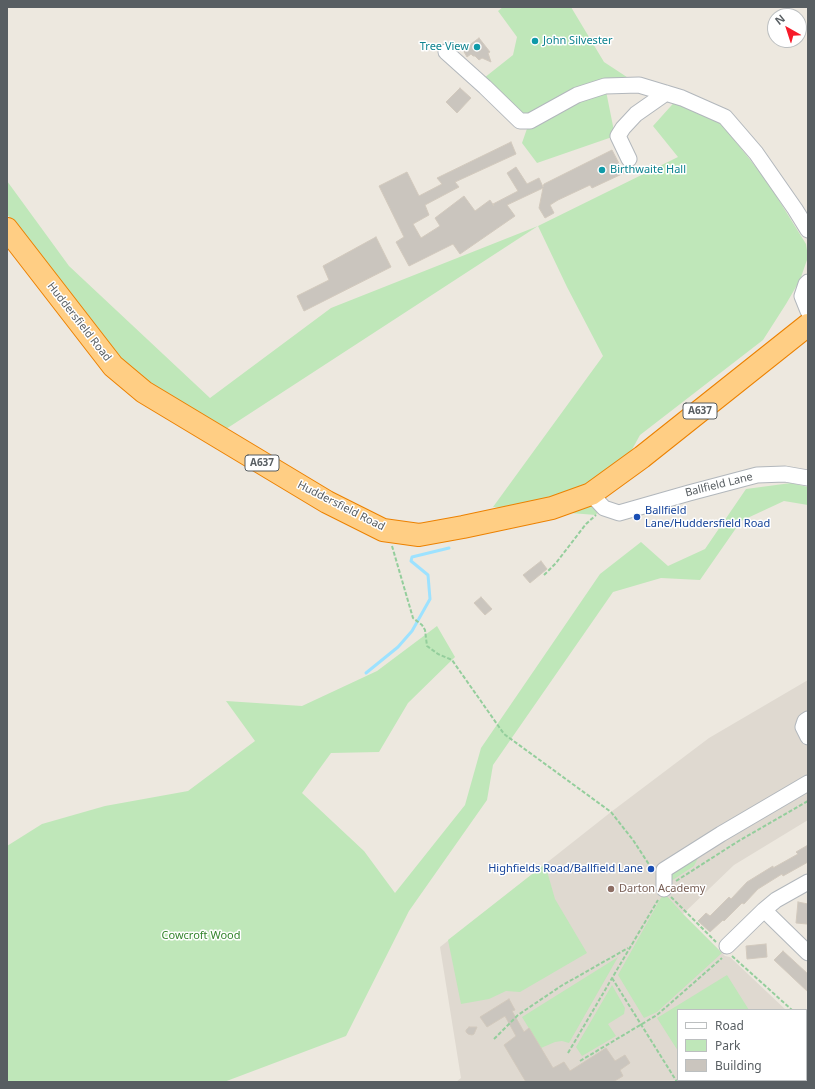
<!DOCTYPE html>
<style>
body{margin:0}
#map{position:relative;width:815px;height:1089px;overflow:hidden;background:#ede8df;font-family:"Noto Sans",sans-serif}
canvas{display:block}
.frame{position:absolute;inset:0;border:8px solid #585e62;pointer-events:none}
.legend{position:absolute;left:677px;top:1009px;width:130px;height:72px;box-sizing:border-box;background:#fff;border:1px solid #bcbfc0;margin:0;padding:5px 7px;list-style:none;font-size:12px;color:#585e62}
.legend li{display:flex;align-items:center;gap:8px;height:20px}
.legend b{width:20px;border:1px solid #bcbfc0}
.north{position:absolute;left:767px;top:8px;width:40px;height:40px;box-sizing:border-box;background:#fff;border:1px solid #bcbfc0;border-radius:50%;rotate:321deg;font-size:11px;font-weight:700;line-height:16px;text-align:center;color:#585e62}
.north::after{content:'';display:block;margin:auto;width:14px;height:18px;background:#f71b29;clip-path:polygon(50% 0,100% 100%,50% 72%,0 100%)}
</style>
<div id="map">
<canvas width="815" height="1089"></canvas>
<div class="frame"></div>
<ul class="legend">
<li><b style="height:5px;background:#fff"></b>Road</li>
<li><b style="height:11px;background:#bfe7b9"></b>Park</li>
<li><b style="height:11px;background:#cac5be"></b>Building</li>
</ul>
<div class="north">N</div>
</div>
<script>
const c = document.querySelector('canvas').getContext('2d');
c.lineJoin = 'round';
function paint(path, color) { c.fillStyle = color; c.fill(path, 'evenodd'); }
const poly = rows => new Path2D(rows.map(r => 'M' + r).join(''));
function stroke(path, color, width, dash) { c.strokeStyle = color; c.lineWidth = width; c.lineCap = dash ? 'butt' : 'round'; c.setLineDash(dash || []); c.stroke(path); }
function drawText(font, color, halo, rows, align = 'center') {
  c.font = font + ' "Noto Sans",sans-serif'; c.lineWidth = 3; c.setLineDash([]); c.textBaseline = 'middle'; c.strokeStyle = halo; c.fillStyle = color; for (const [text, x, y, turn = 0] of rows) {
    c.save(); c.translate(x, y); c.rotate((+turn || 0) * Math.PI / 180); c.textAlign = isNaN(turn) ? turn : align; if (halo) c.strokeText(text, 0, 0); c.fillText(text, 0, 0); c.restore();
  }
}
paint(poly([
 [808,680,808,820,734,865,683,914,725,956,730,957,786,1010,678,1010,678,1080,786,1080,784,1082,456,1082,461,1078,440,947,611,812,709,738]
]), '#dfd9d0');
paint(poly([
 [503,7,571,7,604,62,639,85,605,86,615,136,537,163,522,143,530,120,484,78,513,55,517,37,498,11],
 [679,97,720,122,767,181,806,244,808,257,800,280,786,304,763,340,640,435,596,515,493,507,603,356,567,287,538,226,226,429,150,387,110,348,7,214,7,181,69,266,210,398,331,308,538,226,678,157,653,126],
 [791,483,808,487,808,505,784,501,741,521,700,580,661,578,613,592,493,765,487,800,409,911,346,1036,224,1082,7,1082,7,846,42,824,105,806,188,791,255,741,226,701,302,706,377,671,437,626,455,657,408,703,379,752,331,753,302,793,364,851,395,893,465,805,481,748,600,574,641,542,668,566,705,549,746,489],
 [691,857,698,858,694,866,671,881,673,870],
 [545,864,555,899,587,953,520,992,506,991,489,999,461,1004,448,940],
 [666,895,683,914,722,953,657,1012,644,1018,618,975,662,896],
 [618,957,569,1043,562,1041,555,1042,541,1048,522,1017],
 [727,975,749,1010,678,1010,678,1051,657,1018],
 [612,985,625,1008,624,1014,608,1024,616,1036,582,1056,576,1047],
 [696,1080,766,1080,763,1082,697,1082]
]), '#bfe7b9');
stroke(poly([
 [366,673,398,647,412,631,430,599,428,575,411,561,412,557,449,548]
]), '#9de2ff', 3);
const building = poly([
 [479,38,490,52,488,53,491,62,482,58,479,60,475,56,473,56,471,54,467,57,463,50,479,38],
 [460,88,471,98,457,113,446,102,460,88],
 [511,142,516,154,455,182,459,187,425,205,429,215,413,224,421,238,440,226,435,218,464,196,475,211,490,200,494,206,493,204,518,191,507,173,516,167,527,184,539,178,543,187,544,184,612,150,624,173,592,188,590,185,558,200,550,205,554,213,545,218,539,208,543,188,507,205,515,216,460,254,453,244,409,266,396,242,404,237,379,186,407,172,419,196,442,184,437,178,511,142],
 [376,237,391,267,304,311,297,296,329,280,323,266,376,237],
 [541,561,547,569,530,583,523,575,541,561],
 [481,597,492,609,485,615,474,603,481,597],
 [808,845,808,862,783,876,782,874,758,889,744,904,742,903,724,921,723,920,710,932,698,921,706,913,710,916,729,897,731,899,747,882,773,866,773,868,798,854,796,852,808,845],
 [798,902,808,904,807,924,796,923,798,902],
 [766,944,767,957,747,959,746,946,766,944],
 [783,951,808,974,808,992,774,960,783,951],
 [509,999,515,1010,512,1011,524,1032,529,1028,553,1068,564,1062,570,1071,606,1048,615,1061,625,1055,630,1063,620,1070,623,1076,613,1082,526,1082,504,1045,516,1036,505,1016,487,1027,480,1017,509,999],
 [469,1027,477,1027,474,1034,472,1035,468,1034,466,1032,466,1030,469,1027]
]);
paint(building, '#cac5be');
stroke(building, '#d2c9bd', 1);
const minor = poly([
 [446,52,485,87,520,121,530,121,577,95,605,86,639,85,682,98,725,117,756,153,795,209,808,230],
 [629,159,618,136,623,128,636,114,666,93],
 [808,282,806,284,802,296,808,311],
 [591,494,604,508,619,513,689,493,757,475,785,474,808,478],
 [808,719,805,721,803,727,808,737],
 [664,889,664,870,721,834,808,783],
 [764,910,808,953],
 [727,946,764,910,776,900,808,882]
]);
const highway = poly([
 [7,229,113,366,144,392,327,502,383,530,419,535,463,527,552,508,591,494,642,457,808,325]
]);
stroke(minor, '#b2b7bc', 17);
stroke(highway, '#ec8100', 24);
stroke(poly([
 [392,546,413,618,422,625,425,630,427,646,438,654,452,660,504,734,611,812,633,840,652,869],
 [544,575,556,563,586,524,596,515],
 [676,881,737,842,808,801],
 [671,897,716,942],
 [732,956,792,1010],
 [612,978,677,1082],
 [806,1023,808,1025],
 [494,1039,518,1015,561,986,628,948],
 [568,1053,658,900],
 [580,1061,657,1015,722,958]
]), '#94ce9c', 2, [4, 2]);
stroke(minor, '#fff', 15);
stroke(highway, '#ffce84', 22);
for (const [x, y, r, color] of [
 [535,41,4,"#0f9aa8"],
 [477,47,4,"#0f9aa8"],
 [602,170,4,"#0f9aa8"],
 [637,517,4,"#1a4fb4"],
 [651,869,4,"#1a4fb4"],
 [611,889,4,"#8d6e63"]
]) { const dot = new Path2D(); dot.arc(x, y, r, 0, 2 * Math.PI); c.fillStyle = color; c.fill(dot); stroke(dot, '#fff', 1.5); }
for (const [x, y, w] of [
 [700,411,34],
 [262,463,34]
]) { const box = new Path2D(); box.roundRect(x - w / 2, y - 8, w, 16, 3); c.fillStyle = '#fff'; c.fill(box); stroke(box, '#585e62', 1); }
drawText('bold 10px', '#585e62', null, [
 ["A637",700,411],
 ["A637",262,463]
]);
drawText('11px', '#0d838f', '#fff', [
 ["John Silvester",543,41],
 ["Tree View",469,47,"right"],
 ["Birthwaite Hall",610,170]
], 'left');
drawText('11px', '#585e62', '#fff', [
 ["Huddersfield Road",79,322,52],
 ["Ballfield Lane",719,485,-14],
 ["Huddersfield Road",341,506,27]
]);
drawText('11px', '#164399', '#fff', [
 ["Ballfield",645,511],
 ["Lane/Huddersfield Road",645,524],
 ["Highfields Road/Ballfield Lane",643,869,"right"]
], 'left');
drawText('11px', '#785e54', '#fff', [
 ["Darton Academy",619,889]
], 'left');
drawText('11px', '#35852e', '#fff', [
 ["Cowcroft Wood",201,936]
]);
</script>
